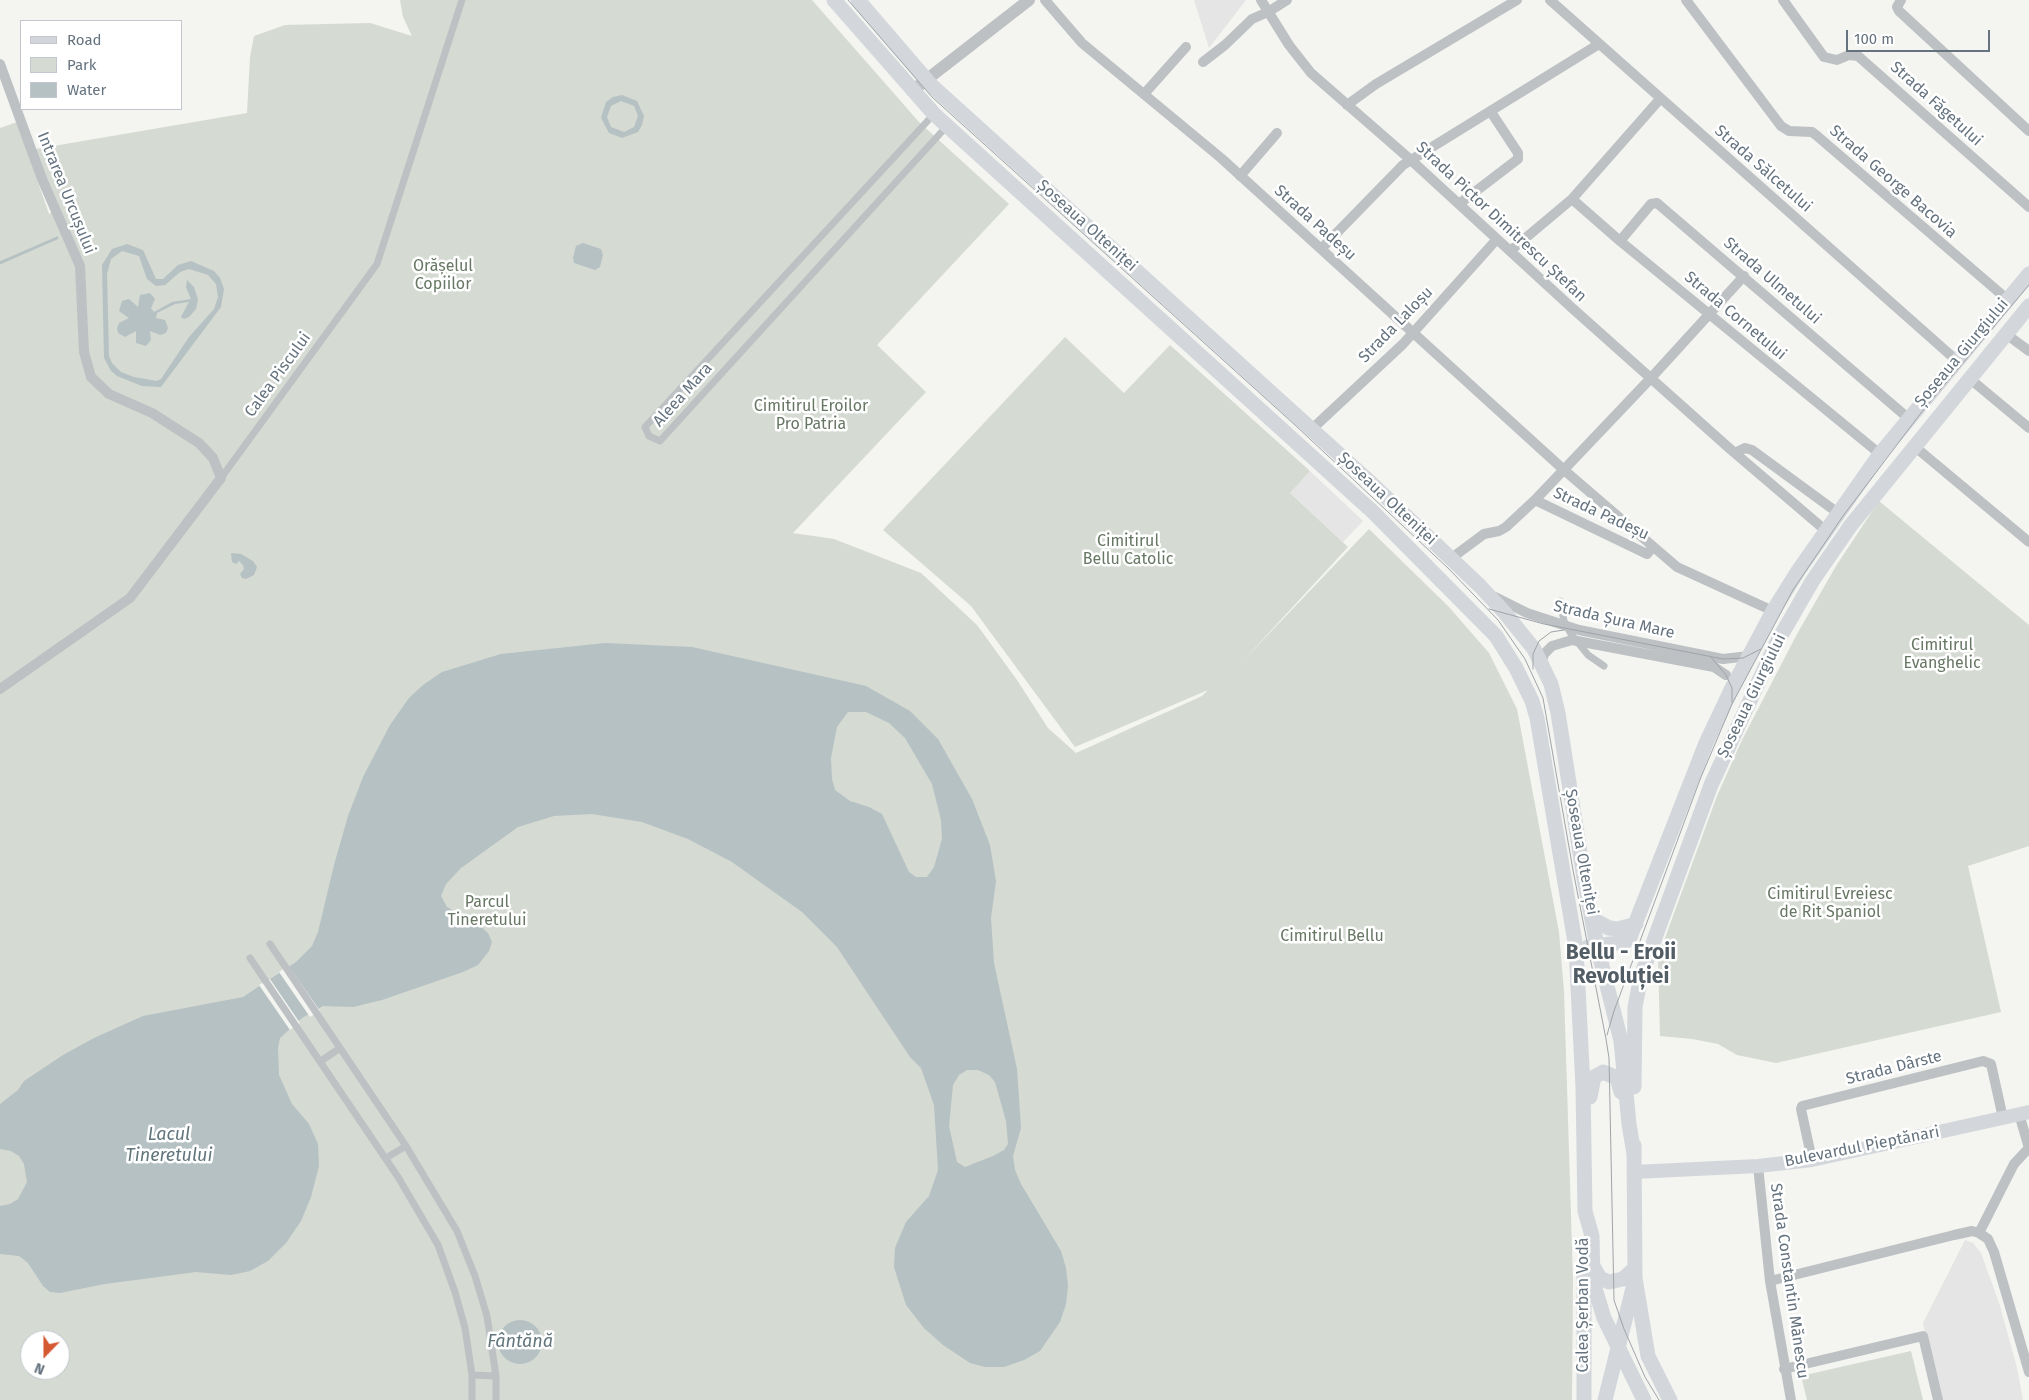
<!DOCTYPE html>
<meta charset="utf-8">
<style>
body{margin:0}
#map{position:relative;width:2029px;height:1400px;overflow:hidden;background:#f4f4f0;font-family:"Fira Sans",sans-serif}
canvas{display:block}
.legend{position:absolute;left:20px;top:20px;width:162px;height:90px;box-sizing:border-box;background:#fff;border:1px solid #c1c7cc;margin:0;padding:6px 9px;list-style:none;font-size:15px;color:#65737f}
.legend li{display:flex;align-items:center;gap:10px;height:25px}
.legend b{width:25px;border:1px solid #c1c7cc}
.north{position:absolute;left:20px;top:1330px;width:50px;height:50px;box-sizing:border-box;background:#fff;border:1px solid #c1c7cc;border-radius:50%;rotate:202deg;font-size:14px;font-weight:700;line-height:20px;text-align:center;color:#65737f}
.north::after{content:'';display:block;margin:auto;width:18px;height:22px;background:#d45831;clip-path:polygon(50% 0,100% 100%,50% 72%,0 100%)}
.scale{position:absolute;left:1846px;top:30px;width:144px;height:22px;box-sizing:border-box;border:2px solid #65737f;border-top:0;padding-left:6px;font-size:15px;line-height:18px;white-space:nowrap;color:#65737f;-webkit-text-stroke:4px #fff;paint-order:stroke}
</style>
<div id="map">
<canvas width="2029" height="1400"></canvas>
<ul class="legend">
<li><b style="height:6px;background:#d3d7db"></b>Road</li>
<li><b style="height:14px;background:#d5dad2"></b>Park</li>
<li><b style="height:14px;background:#b6c1c4"></b>Water</li>
</ul>
<div class="north">N</div>
<div class="scale">100 m</div>
</div>
<script>
const c = document.querySelector('canvas').getContext('2d');
c.lineJoin = 'round';
function paint(path, color) { c.fillStyle = color; c.fill(path, 'evenodd'); }
const poly = rows => new Path2D(rows.map(r => 'M' + r).join(''));
function stroke(path, color, width, dash) { c.strokeStyle = color; c.lineWidth = width; c.lineCap = dash ? 'butt' : 'round'; c.setLineDash(dash || []); c.stroke(path); }
function drawText(font, color, halo, rows, align = 'center') {
  c.font = font + ' "Fira Sans",sans-serif'; c.lineWidth = 5; c.setLineDash([]); c.textBaseline = 'middle'; c.strokeStyle = halo; c.fillStyle = color; for (const [text, x, y, turn = 0] of rows) {
    c.save(); c.translate(x, y); c.rotate((+turn || 0) * Math.PI / 180); c.textAlign = isNaN(turn) ? turn : align; if (halo) c.strokeText(text, 0, 0); c.fillText(text, 0, 0); c.restore();
  }
}
paint(poly([
 [1194,0,1246,0,1209,48],
 [1310,471,1363,521,1343,542,1290,493],
 [1965,1240,1973,1243,1981,1253,2000,1306,2017,1368,2023,1400,1941,1400,1923,1323]
]), '#e4e5e4');
paint(poly([
 [400,0,812,0,919,122,1009,204,877,345,926,392,793,533,834,539,921,573,977,625,1017,680,1048,728,1076,753,1202,696,1208,690,1075,747,971,606,883,530,1065,337,1124,393,1170,345,1310,471,1290,493,1348,547,1241,663,1369,529,1449,607,1489,653,1517,709,1559,932,1564,991,1573,1280,1572,1400,0,1400,0,128,17,122,49,214,53,212,30,150,247,113,250,57,254,36,285,25,370,23,412,36,403,17],
 [30,1340,60,1340,60,1370,30,1370],
 [1879,501,2029,625,2029,846,1968,866,2001,1012,1776,1063,1737,1055,1718,1044,1692,1039,1660,1036,1658,957,1717,796,1742,740,1797,634,1836,566],
 [1911,1351,1923,1400,1807,1400,1801,1376]
]), '#d5dad2');
paint(poly([
 [622,95,637,101,644,116,642,125,638,132,622,138,609,133,601,118,606,102,613,97],
 [621,101,634,106,638,116,634,127,624,132,611,127,607,117,611,106],
 [583,243,601,249,603,255,600,267,595,270,574,263,573,258,576,246],
 [127,244,143,250,156,279,163,279,178,265,191,261,214,271,220,278,224,289,221,307,161,387,142,386,117,376,111,371,104,358,102,265,112,249],
 [122,251,139,256,147,279,156,286,165,285,180,272,189,269,208,275,216,284,218,297,214,309,189,337,161,379,157,381,134,377,121,372,112,363,109,356,107,274,111,259],
 [187,280,194,287,198,300,196,309,189,317,184,319,181,317,189,302,175,304,157,313,156,318,165,320,168,328,166,333,160,335,150,331,151,340,146,346,136,343,136,331,125,337,118,333,117,328,119,323,129,318,119,311,122,301,129,299,138,307,140,295,150,293,155,299,151,308,154,312,172,302,191,299,186,287],
 [231,553,241,554,253,561,257,567,254,575,246,579,242,578,240,574,244,569,243,565,239,561,236,564,232,562],
 [605,643,692,647,866,686,910,711,938,739,972,799,990,845,996,881,991,918,994,963,1017,1069,1021,1128,1013,1156,1015,1170,1021,1184,1061,1251,1066,1268,1068,1286,1066,1304,1060,1322,1040,1351,1024,1360,1004,1367,985,1367,970,1363,943,1345,924,1328,906,1305,894,1267,895,1248,906,1222,929,1196,938,1170,934,1105,921,1068,910,1057,837,947,802,912,732,862,688,839,642,822,592,814,554,816,518,827,461,868,446,884,441,896,447,907,480,926,488,933,492,942,489,951,478,965,463,972,382,1000,353,1007,323,1006,302,1018,280,1038,278,1048,279,1075,292,1104,309,1124,318,1144,319,1166,311,1197,301,1221,286,1243,268,1261,250,1271,231,1275,196,1272,105,1284,60,1293,50,1292,43,1286,28,1263,19,1256,0,1254,0,1206,10,1204,18,1199,27,1182,24,1164,19,1156,11,1151,0,1149,0,1104,18,1090,24,1081,63,1055,94,1038,143,1016,243,997,296,962,312,946,318,932,334,865,348,816,363,777,390,725,409,698,423,685,442,672,501,654],
 [848,712,866,712,889,723,905,738,932,784,941,820,942,839,934,867,927,877,916,877,909,872,882,814,869,807,850,801,835,790,832,779,831,758,837,727],
 [967,1070,978,1070,989,1075,995,1082,1006,1121,1008,1144,1004,1150,993,1156,965,1167,957,1162,949,1126,953,1085,959,1075],
 '498 1342a22 22 0 1 1 44 0a22 22 0 1 1-44 0Z'
]), '#b6c1c4');
paint(poly([
 [288,965,320,1011,310,1017,279,972],
 [270,979,300,1023,290,1030,259,985]
]), '#f4f4f0');
stroke(poly([
 [0,263,57,238]
]), '#b6c1c4', 3);
stroke(poly([
 [934,114,645,427,649,436,660,441,947,126],
 [221,478,377,264,462,0],
 [1560,601,1564,621,1571,634,1588,655,1604,666],
 [270,944,406,1146,457,1231,475,1276,487,1316,496,1376,496,1400],
 [250,958,398,1177,438,1245,455,1292,465,1328,472,1375,472,1400],
 [321,1061,340,1048],
 [386,1158,406,1146],
 [472,1375,496,1376]
]), '#bdc1c4', 7);
stroke(poly([
 [1045,0,1082,43,1221,158,1564,470,1677,567,1773,611],
 [1261,0,1289,45,1311,73,1412,161,1571,307,1729,448,1825,530],
 [1550,0,1956,360],
 [1686,0,1781,126,1789,131,1812,132,1816,135,2008,300],
 [1783,0,1824,57,1837,60,1849,55,1858,56,2029,207],
 [1901,0,1897,7,1899,11,2029,131],
 [1203,62,1225,45,1252,19,1268,12,1287,0],
 [0,64,42,179,80,266,84,352,91,377,109,394,152,413,199,443,213,458,221,478,130,598,0,689],
 [1145,93,1186,47],
 [1347,105,1376,84,1517,0],
 [1240,176,1277,133],
 [1572,199,1620,241,1880,454],
 [1459,204,1518,159,1518,153,1491,112],
 [1620,241,1651,204,1657,203,1908,418],
 [1321,249,1403,165,1599,44],
 [1510,251,1572,199,1660,99],
 [2006,334,2029,351],
 [1969,378,2029,428],
 [1312,429,1403,344,1497,239],
 [1914,446,2029,542],
 [1735,453,1745,448,1752,450,1838,513],
 [1535,500,1647,554,1653,547],
 [1453,561,1457,554,1484,534,1499,531,1506,527,1535,500,1651,378,1744,276],
 [1495,597,1527,613,1579,630,1723,659,1749,656],
 [1541,664,1544,654,1552,646,1572,640,1714,667,1726,675],
 [2019,1114,2029,1148],
 [1812,1160,1801,1109,1802,1106,1983,1061,1991,1064,2003,1118],
 [1758,1166,1770,1281,1791,1400],
 [1979,1233,2014,1164,2029,1148],
 [1770,1281,1954,1235,1972,1231,1979,1233,1988,1239,1994,1252,2029,1372],
 [1784,1369,1923,1336,1938,1400]
]), '#bdc1c4', 10);
stroke(poly([
 [912,91,1029,0]
]), '#bdc1c4', 12);
stroke(poly([
 [1634,1172,1758,1166,1812,1160,2029,1112]
]), '#d3d7db', 14);
stroke(poly([
 [834,0,934,114,1373,512,1496,636,1516,668,1532,701,1537,718,1576,948,1583,1087,1585,1211,1592,1236,1593,1282,1604,1318,1644,1400],
 [858,0,930,84,1371,483,1480,586,1505,613,1534,649,1551,684,1558,713,1584,878,1597,946,1621,1041,1629,1124,1634,1154],
 [1592,919,1609,928,1618,929,1636,924],
 [1588,947,1625,942,1630,937,1706,743,1732,688,1773,611,1798,571,1880,454,2029,274],
 [1634,1087,1635,1007,1641,976,1711,785,1776,644,1813,580,1851,525,2029,306],
 [1590,1097,1594,1077,1603,1072,1617,1078,1621,1092],
 [1634,1145,1635,1278,1648,1356,1670,1400],
 [1593,1266,1600,1278,1609,1282,1623,1279,1635,1268],
 [1584,1400,1584,1267],
 [1605,1400,1633,1288]
]), '#d3d7db', 15);
stroke(poly([
 [848,0,932,97,1295,425,1449,569,1498,620,1525,659,1543,698,1573,870,1606,1039,1609,1058,1614,1300,1624,1329,1645,1377,1659,1400],
 [1489,609,1544,624,1723,659,1743,658,1761,649],
 [1710,656,1726,675,1732,688,1732,702],
 [1533,669,1533,654,1539,641,1551,632,1564,630],
 [1607,1035,1614,1011,1701,777,1732,704,1793,590,1843,516,1924,409,2029,285]
]), '#9fa4a9', 1);
drawText('16px', '#65737f', '#fff', [
 ["Strada Făgetului",1936,104,42],
 ["Strada Sălcetului",1763,169,41],
 ["Strada George Bacovia",1893,182,41],
 ["Intrarea Urcușului",66,193,68],
 ["Strada Pictor Dimitrescu Ștefan",1501,222,43],
 ["Strada Padeșu",1315,223,42],
 ["Șoseaua Olteniței",1087,226,42],
 ["Strada Ulmetului",1772,281,41],
 ["Strada Cornetului",1735,316,40],
 ["Strada Laloșu",1396,325,-46],
 ["Șoseaua Giurgiului",1962,353,-50],
 ["Calea Piscului",278,375,-54],
 ["Aleea Mara",683,395,-48],
 ["Șoseaua Olteniței",1387,499,43],
 ["Strada Padeșu",1601,514,25],
 ["Strada Șura Mare",1614,620,13],
 ["Șoseaua Giurgiului",1752,696,-64],
 ["Șoseaua Olteniței",1581,852,80],
 ["Strada Dârste",1894,1068,-14],
 ["Bulevardul Pieptănari",1862,1147,-11],
 ["Strada Constantin Mănescu",1789,1281,82],
 ["Calea Șerban Vodă",1584,1305,-90]
]);
drawText('16px', '#677764', '#fff', [
 ["Orășelul",443,267],
 ["Copiilor",443,285],
 ["Cimitirul Eroilor",811,407],
 ["Pro Patria",811,425],
 ["Cimitirul",1128,542],
 ["Bellu Catolic",1128,560],
 ["Cimitirul",1942,646],
 ["Evanghelic",1942,664],
 ["Cimitirul Evreiesc",1830,895],
 ["de Rit Spaniol",1830,913],
 ["Parcul",487,903],
 ["Tineretului",487,921],
 ["Cimitirul Bellu",1332,937]
]);
drawText('italic 18px', '#61757c', '#fff', [
 ["Lacul",169,1135],
 ["Tineretului",169,1156],
 ["Fântănă",520,1342]
]);
drawText('bold 21px', '#535d65', '#fff', [
 ["Bellu - Eroii",1621,953],
 ["Revoluției",1621,977]
]);
</script>
